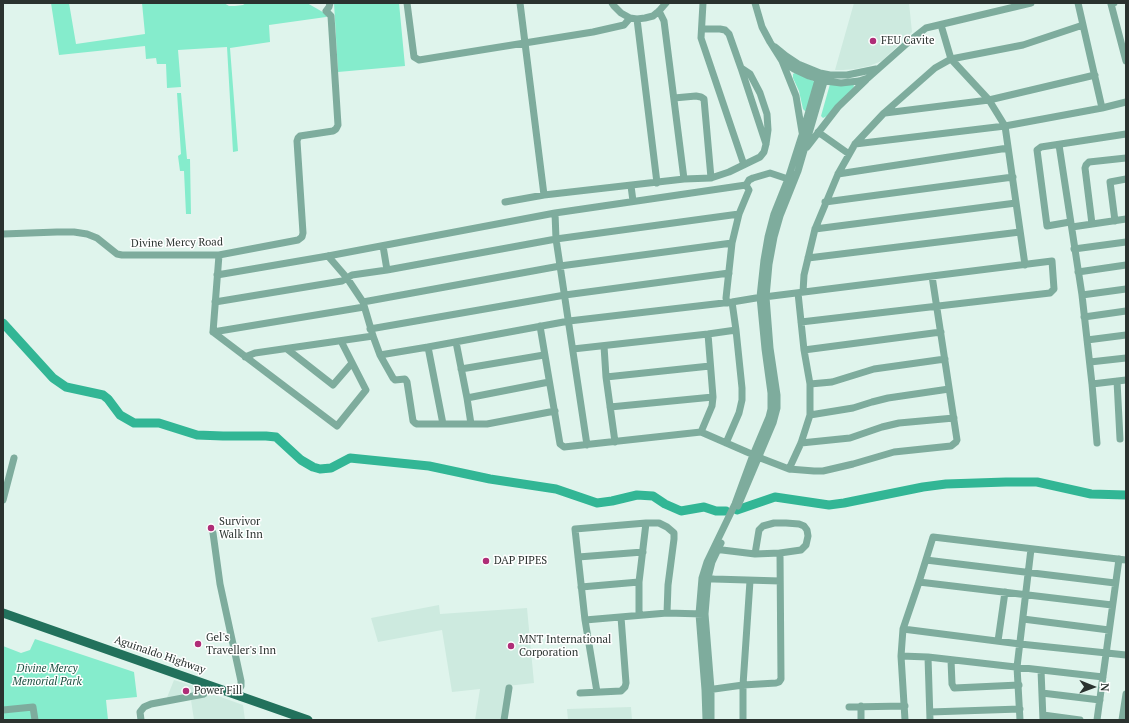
<!DOCTYPE html>
<style>
body{margin:0}
#map{position:relative;width:1129px;height:723px;overflow:hidden;background:#dff4ec;font-family:"PT Serif",serif}
canvas{display:block}
.frame{position:absolute;inset:0;border:4px solid #2a322f;pointer-events:none}
.north{position:absolute;left:1073px;top:667px;width:40px;height:40px;-webkit-text-stroke:3px #fff;paint-order:stroke;rotate:91deg;font-size:11px;font-weight:700;line-height:16px;text-align:center;color:#2a322f}
.north::after{content:'';display:block;margin:auto;width:14px;height:18px;background:#2a322f;clip-path:polygon(50% 0,100% 100%,50% 72%,0 100%)}
</style>
<div id="map">
<canvas width="1129" height="723"></canvas>
<div class="frame"></div>
<div class="north">N</div>
</div>
<script>
const c = document.querySelector('canvas').getContext('2d');
c.lineJoin = 'round';
function paint(path, color) { c.fillStyle = color; c.fill(path, 'evenodd'); }
const poly = rows => new Path2D(rows.map(r => 'M' + r).join(''));
function stroke(path, color, width, dash) { c.strokeStyle = color; c.lineWidth = width; c.lineCap = dash ? 'butt' : 'round'; c.setLineDash(dash || []); c.stroke(path); }
function drawText(font, color, halo, rows, align = 'center') {
  c.font = font + ' "PT Serif",serif'; c.lineWidth = 3; c.setLineDash([]); c.textBaseline = 'middle'; c.strokeStyle = halo; c.fillStyle = color; for (const [text, x, y, turn = 0] of rows) {
    c.save(); c.translate(x, y); c.rotate((+turn || 0) * Math.PI / 180); c.textAlign = isNaN(turn) ? turn : align; if (halo) c.strokeText(text, 0, 0); c.fillText(text, 0, 0); c.restore();
  }
}
paint(poly([
 [854,3,909,3,912,32,882,61,869,66,855,69,843,70,835,70],
 [439,605,440,614,527,608,534,683,507,686,501,720,475,720,480,689,452,692,442,630,378,642,371,618],
 [174,680,204,689,203,692,166,700],
 [207,692,243,705,245,720,194,720,191,700],
 [631,707,632,720,568,720,567,709]
]), '#cdeadf');
paint(poly([
 [51,3,69,3,76,44,145,34,142,3,224,3,229,6,235,6,243,5,246,3,307,3,328,15,326,17,269,25,270,42,230,48,238,151,233,152,227,47,178,50,181,87,167,88,166,64,157,64,156,58,146,59,145,46,59,55],
 [334,3,399,3,405,66,338,72],
 [796,72,817,83,808,111,805,111,803,109,799,91,793,78,793,74],
 [830,84,853,84,854,86,853,88,827,116,823,118,821,116],
 [177,93,181,93,187,159,190,159,191,214,186,214,184,171,180,171,178,156,181,154],
 [35,639,134,672,137,697,106,700,108,720,3,720,3,646,21,653,30,650]
]), '#85eccc');
stroke(poly([
 [3,323,53,378,66,387,103,395,108,399,120,415,134,423,159,423,197,435,223,436,266,436,276,437,301,460,313,467,320,469,331,468,350,458,429,466,490,479,556,489,597,503,612,501,637,495,653,496,665,504,681,511,704,507,716,511,726,511],
 [737,510,775,497,829,505,844,503,923,487,946,484,1006,482,1037,482,1091,494,1126,495]
]), '#32b695', 9);
stroke(poly([
 [407,3,414,57,419,60,593,32,624,25,630,18],
 [520,3,544,195],
 [612,3,614,6,621,13,630,18,637,19,645,18,653,16,659,11,666,3],
 [703,3,701,38,744,165],
 [755,3,762,27,770,42,782,61,794,69,809,76,825,81,841,83,859,81,868,78,912,39,926,28,1031,3],
 [1114,3,1111,4,1126,61],
 [659,11,664,21,684,179],
 [637,19,657,183],
 [941,25,951,59,989,100,1005,126,1025,265],
 [702,29,720,29,725,30,729,34,741,68],
 [775,47,786,56,798,64,820,73,830,75,847,75,876,69],
 [782,61,796,96,802,132],
 [674,98,696,96,701,97,704,99,711,178],
 [1102,108,1126,102],
 [885,113,989,100,1095,75],
 [818,132,849,154],
 [855,144,1005,126,1102,108,1078,3],
 [1059,145,1082,295,1092,384,1097,443],
 [807,147,838,107,866,80],
 [838,174,1008,148],
 [631,186,633,201],
 [505,202,544,195,684,179,711,178,729,172,760,157,764,152,766,144,768,130,767,114,760,93,750,74,741,68,766,144],
 [825,202,1013,177],
 [555,213,556,239,587,445],
 [1115,221,1110,182,1126,179],
 [1070,222,1047,226,1037,150,1041,147,1126,134],
 [1092,224,1085,168,1086,165,1089,162,1126,158],
 [1072,227,1126,219],
 [815,229,1016,203],
 [3,234,57,232,74,232,87,234,97,238,117,254,122,255,219,255,298,240,302,237,303,233,297,141,298,138,300,136,333,131,336,129,338,125,331,16,326,11,329,7,330,3],
 [383,246,387,270],
 [1074,249,1126,242],
 [328,256,347,278,363,302,373,336,380,355,393,378,395,380,405,379,407,382,413,421,415,423,417,424,487,424,555,411],
 [808,258,1020,232],
 [1078,272,1126,265],
 [217,275,328,256,555,213,746,185,749,180,753,178,770,173,788,179],
 [803,292,804,275,815,229,838,174,855,144,884,113,935,68,951,59,1023,45,1083,25],
 [1082,295,1126,289],
 [215,302,342,281,352,275,387,270,556,239,739,214],
 [363,302,560,266,732,243],
 [727,303,726,298,732,243,739,214,749,190,746,185],
 [1084,317,1126,311],
 [540,326,560,444,564,447,701,432,763,459,789,469,814,471,823,471,853,464,894,452,951,446,956,442,957,440,932,276],
 [370,329,565,295,729,273],
 [213,332,337,426,366,390,341,341],
 [213,332,364,307],
 [213,332,219,255],
 [1087,340,1126,335],
 [456,342,467,398,471,424],
 [604,346,606,377,615,442],
 [428,347,443,424],
 [287,349,333,385,352,363],
 [573,349,708,334,736,330],
 [804,350,941,332],
 [380,355,428,347,569,321,732,302,756,298,1052,261,1054,289,1050,293,801,322],
 [245,357,255,353,373,336],
 [1090,362,1126,358],
 [461,369,544,355],
 [606,377,710,366],
 [1117,381,1120,439],
 [810,384,832,382,874,369,945,359],
 [1092,384,1126,380],
 [467,398,549,382],
 [610,407,713,397],
 [810,415,853,408,872,402,888,398,949,389],
 [701,432,712,406,713,397,708,334],
 [726,443,739,413,742,400,742,388,736,330,732,302],
 [801,443,850,438,882,427,899,423,954,418],
 [789,469,801,443,810,415,810,384,804,350,798,293],
 [3,500,14,458],
 [738,506,773,423,777,408,777,395,770,348,766,297,769,264,774,237,780,216,798,171,826,75],
 [213,533,220,584,241,681,241,686,236,695],
 [755,554,759,530,763,526,774,523,786,523,799,524,804,526,807,530,808,536,806,545,801,550,780,553],
 [578,557,643,552],
 [926,560,1115,583],
 [704,578,714,579,780,581],
 [919,582,1112,605],
 [581,587,639,582],
 [639,615,639,582,646,523],
 [1023,619,1109,630],
 [585,620,667,613,703,614],
 [903,629,1020,644,1126,655],
 [998,641,1005,592],
 [901,656,928,657,1103,677],
 [928,657,930,720],
 [951,660,952,684,954,688,1019,685],
 [1041,670,1043,720],
 [707,690,743,685,776,683,779,682,781,679,780,553,755,554,714,549],
 [597,692,585,620,575,529,646,523,659,523,667,527,674,533,674,539,668,585,667,613],
 [580,693,621,691,625,687,626,683,621,617],
 [1042,693,1100,700],
 [861,706,861,720],
 [849,707,905,706],
 [3,710,33,707,35,720],
 [930,712,1020,709],
 [1043,715,1080,720],
 [141,720,140,712,144,707,151,704,204,694,207,685],
 [504,720,509,688],
 [706,720,705,690,699,614,702,578,707,562,735,504,753,455,769,417,771,409,771,393,765,349,760,297,764,260,768,237,774,214,788,179,802,135,820,73],
 [711,720,711,689,705,614,708,578,712,562,721,543],
 [743,720,743,685,750,581],
 [905,720,901,656,903,629,919,582,933,537,1126,560],
 [1020,720,1017,667,1031,549],
 [1097,720,1119,559],
 [1122,720,1126,694]
]), '#7eac9d', 7);
stroke(poly([
 [3,613,308,720]
]), '#22715c', 9);
for (const [x, y, r, color] of [
 [873,41,4,"#af2d77"],
 [211,528,4,"#af2d77"],
 [486,561,4,"#af2d77"],
 [198,644,4,"#af2d77"],
 [511,646,4,"#af2d77"],
 [186,691,4,"#af2d77"]
]) { const dot = new Path2D(); dot.arc(x, y, r, 0, 2 * Math.PI); c.fillStyle = color; c.fill(dot); stroke(dot, '#fff', 1.5); }
drawText('11px', '#2a322f', '#fff', [
 ["FEU Cavite",881,41],
 ["Survivor",219,522],
 ["Walk Inn",219,535],
 ["DAP PIPES",494,561],
 ["Gel's",206,638],
 ["Traveller's Inn",206,651],
 ["MNT International",519,640],
 ["Corporation",519,653],
 ["Power Fill",194,691]
], 'left');
drawText('11px', '#2a322f', '#fff', [
 ["Divine Mercy Road",177,243,-1],
 ["Aguinaldo Highway",160,655,19]
]);
drawText('italic 11px', '#1c5041', '#fff', [
 ["Divine Mercy",47,669],
 ["Memorial Park",47,682]
]);
</script>
